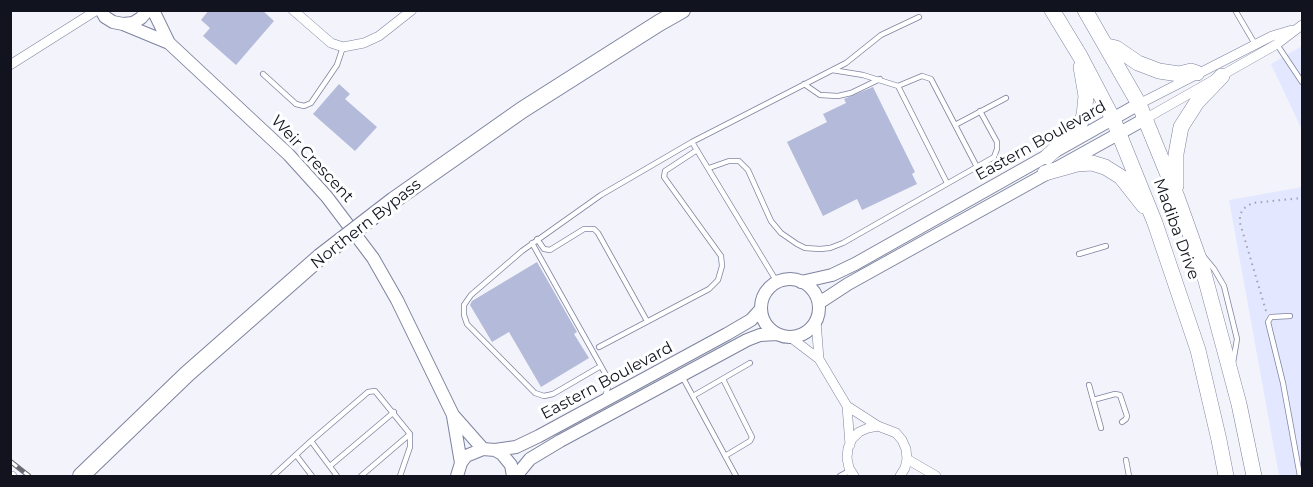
<!DOCTYPE html>
<style>
body{margin:0}
#map{position:relative;width:1313px;height:487px;overflow:hidden;background:#f3f4fb;font-family:Montserrat,sans-serif}
canvas{display:block}
.frame{position:absolute;inset:0;border:12px solid #11131e;pointer-events:none}
</style>
<div id="map">
<canvas width="1313" height="487"></canvas>
<div class="frame"></div>
</div>
<script>
const c = document.querySelector('canvas').getContext('2d');
c.lineJoin = 'round';
function paint(path, color) { c.fillStyle = color; c.fill(path, 'evenodd'); }
const poly = rows => new Path2D(rows.map(r => 'M' + r).join(''));
function stroke(path, color, width, dash) { c.strokeStyle = color; c.lineWidth = width; c.lineCap = dash ? 'butt' : 'round'; c.setLineDash(dash || []); c.stroke(path); }
function drawText(font, color, halo, rows, align = 'center') {
  c.font = font + ' Montserrat,sans-serif'; c.lineWidth = 6; c.setLineDash([]); c.textBaseline = 'middle'; c.strokeStyle = halo; c.fillStyle = color; for (const [text, x, y, turn = 0] of rows) {
    c.save(); c.translate(x, y); c.rotate((+turn || 0) * Math.PI / 180); c.textAlign = isNaN(turn) ? turn : align; if (halo) c.strokeText(text, 0, 0); c.fillText(text, 0, 0); c.restore();
  }
}
paint(poly([
 [1302,46,1302,130,1271,64],
 [1302,187,1302,476,1279,476,1229,200]
]), '#e3e7ff');
paint(poly([
 [209,10,262,10,274,21,236,65,203,36,210,28,201,20],
 [339,84,350,94,345,99,377,127,355,151,313,114],
 [873,87,915,172,912,174,917,184,862,210,857,199,823,216,787,142,827,122,823,114,846,103,844,99],
 [537,262,577,332,574,334,589,358,541,387,509,332,492,342,470,305,472,301]
]), '#b4bad9');
const service = poly([
 [1235,10,1255,44],
 [1276,43,1302,82],
 [832,70,863,75,898,86,947,183],
 [263,74,296,104,304,106,311,103,337,65,343,47],
 [804,84,820,95,838,96,851,93,880,79],
 [898,86,922,76,931,79,977,167],
 [955,125,1006,98],
 [692,142,777,282],
 [709,168,729,161,739,161,748,170,771,221,781,233,797,244,805,248,820,249,830,248,843,243,994,157,997,149,997,142,980,111],
 [537,239,544,249,550,250,584,229,594,229,598,233,647,321],
 [532,243,606,375,608,387,605,397],
 [1079,254,1106,246],
 [1204,257,1214,269,1224,286,1237,339,1233,363],
 [1290,316,1271,317,1268,322,1283,383,1300,476],
 [599,347,709,289,718,280,722,266,721,256,664,177,665,171,697,150],
 [601,366,553,394,544,396,535,393,467,324,464,315,464,305,471,295,522,251,601,195,692,142,846,63,881,35,919,17],
 [683,378,736,476],
 [723,379,752,437,750,441,725,456],
 [1089,385,1101,428],
 [693,396,750,363],
 [1093,400,1115,394,1120,395,1127,416,1126,419,1122,422],
 [311,441,337,476],
 [296,455,312,476],
 [1126,460,1129,476],
 [330,466,394,412],
 [273,476,311,441,368,392,375,391,410,434,410,447,400,476],
 [361,476,410,434],
 [840,476,851,470]
]);
const minor = poly([
 [293,10,331,43,343,47,364,43,379,36,412,10],
 [10,65,97,10],
 [1139,104,1272,36,1292,30],
 [1145,119,1277,44,1302,25],
 [816,321,819,359],
 [790,337,819,359,847,406,878,426],
 [847,406,850,445],
 [907,459,936,476],
 [10,476,12,476],
 [854,476,849,468,847,458,848,448,852,439,859,432,868,428,878,426,896,433,902,440,906,449,907,459,905,468,900,476]
]);
const tertiary = poly([
 [101,10,105,17,113,22,123,24,133,23,141,18,148,10],
 [153,10,169,43],
 [123,24,169,43,289,155,327,197,373,258,397,300,453,415,483,449],
 '761 308a29 29 0 1 1 58 0a29 29 0 1 1-58 0Z',
 [801,282,832,275,855,264,1139,104],
 [819,303,848,284,1145,119],
 [453,416,461,463],
 [495,450,516,447,539,436,727,334,751,320,761,309],
 [457,476,461,463,466,456,483,449,495,450,502,454,511,465,513,476],
 [516,476,530,459,560,441,747,340,760,335,777,334]
]);
const primary = poly([
 [1052,10,1080,56,1113,119,1155,223,1198,350,1219,440,1226,476],
 [1085,10,1139,104,1177,197,1203,270,1224,348,1239,404,1254,476],
 [1107,46,1116,48,1138,63,1159,71,1179,74,1191,71,1197,73],
 [1047,157,1077,129,1084,116,1086,96,1081,67],
 [1045,173,1077,164,1092,163,1105,167,1121,177,1144,206],
 [1176,186,1176,154,1181,127,1197,102,1222,76]
]);
const motorway = poly([
 [394,200,522,110,659,23,682,10],
 [81,476,187,374,320,257]
]);
stroke(service, '#7d839f', 6);
stroke(minor, '#7d839f', 10);
stroke(tertiary, '#7d839f', 14);
stroke(primary, '#7d839f', 16);
stroke(motorway, '#7d839f', 18);
stroke(poly([
 [1266,311,1240,223,1240,215,1243,209,1252,203,1302,198]
]), '#a2a3ac', 2, [1.5, 4.5]);
stroke(service, '#fff', 4.5);
stroke(minor, '#fff', 9);
stroke(tertiary, '#fff', 12);
stroke(primary, '#fff', 15);
stroke(motorway, '#fff', 16);
const rail = poly([
 [10,461,29,476]
]);
stroke(rail, '#696b74', 5);
stroke(rail, '#fff', 3, [9]);
const motorwayBridge = poly([
 [320,257,394,200]
]);
stroke(motorwayBridge, '#7d839f', 18, []);
stroke(motorwayBridge, '#fff', 16);
drawText('16px', '#11131e', '#fff', [
 ["Eastern Boulevard",1041,141,-29],
 ["Weir Crescent",312,159,47],
 ["Northern Bypass",366,224,-38],
 ["Madiba Drive",1176,229,70],
 ["Eastern Boulevard",607,381,-28]
]);
</script>
